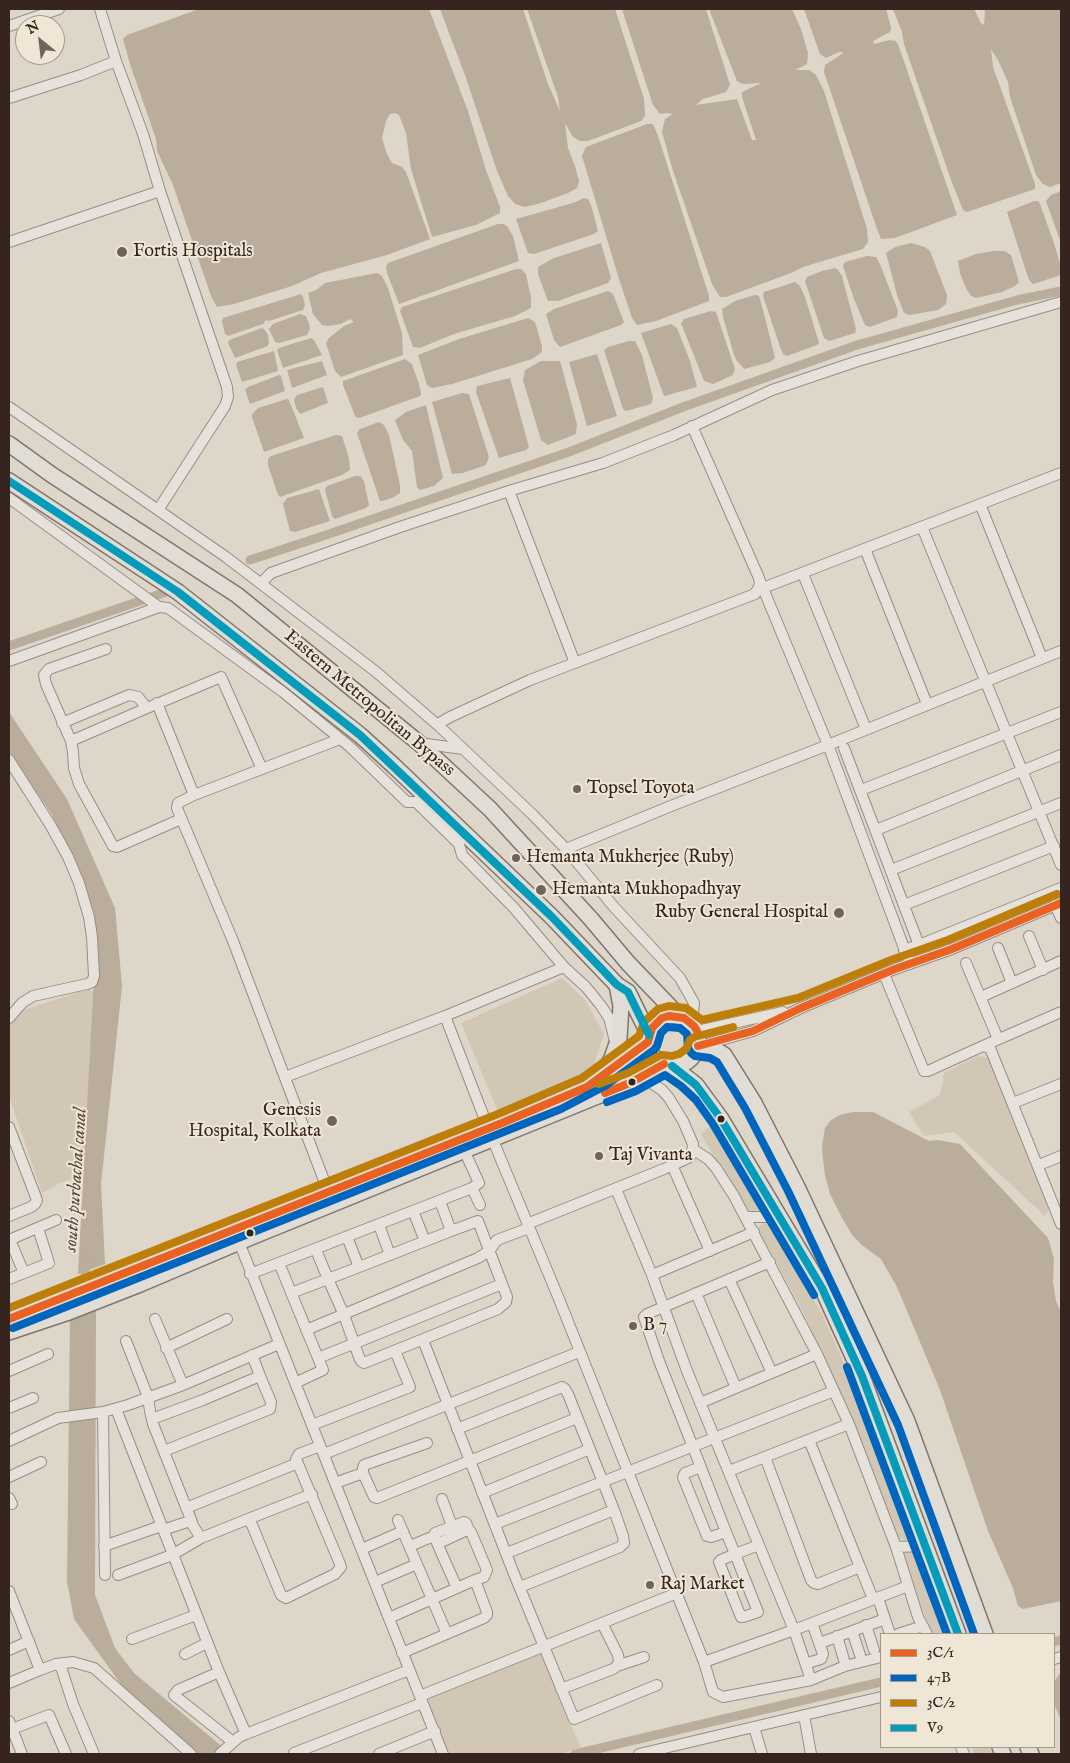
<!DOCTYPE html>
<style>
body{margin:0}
#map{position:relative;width:1070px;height:1763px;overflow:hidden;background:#ded6c9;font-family:"IM FELL English",serif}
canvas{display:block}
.frame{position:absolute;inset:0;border:10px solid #36251e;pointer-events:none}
.legend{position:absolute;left:880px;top:1633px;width:175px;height:115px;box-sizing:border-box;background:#efe6d6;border:1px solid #a5998c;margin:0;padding:6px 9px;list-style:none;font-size:15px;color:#36251e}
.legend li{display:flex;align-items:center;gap:10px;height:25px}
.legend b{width:25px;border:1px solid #a5998c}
.north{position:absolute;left:15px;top:15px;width:50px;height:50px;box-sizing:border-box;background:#efe6d6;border:1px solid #a5998c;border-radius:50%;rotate:331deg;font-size:14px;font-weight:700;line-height:20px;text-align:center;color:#36251e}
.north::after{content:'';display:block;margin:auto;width:18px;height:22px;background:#71635a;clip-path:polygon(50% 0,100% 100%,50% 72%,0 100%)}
</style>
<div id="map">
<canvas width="1070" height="1763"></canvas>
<div class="frame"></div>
<ul class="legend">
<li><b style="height:6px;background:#e96222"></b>3C/1</li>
<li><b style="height:6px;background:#0065bd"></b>47B</li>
<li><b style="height:6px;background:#bd7f09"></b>3C/2</li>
<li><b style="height:6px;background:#059cbc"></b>V9</li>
</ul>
<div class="north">N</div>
</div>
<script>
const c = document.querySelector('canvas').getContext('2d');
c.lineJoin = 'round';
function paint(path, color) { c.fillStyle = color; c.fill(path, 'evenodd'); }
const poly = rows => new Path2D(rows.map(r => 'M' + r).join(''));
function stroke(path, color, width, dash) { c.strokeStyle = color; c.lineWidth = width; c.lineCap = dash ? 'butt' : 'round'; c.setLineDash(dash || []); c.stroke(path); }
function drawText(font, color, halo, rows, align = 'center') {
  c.font = font + ' "IM FELL English",serif'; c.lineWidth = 4; c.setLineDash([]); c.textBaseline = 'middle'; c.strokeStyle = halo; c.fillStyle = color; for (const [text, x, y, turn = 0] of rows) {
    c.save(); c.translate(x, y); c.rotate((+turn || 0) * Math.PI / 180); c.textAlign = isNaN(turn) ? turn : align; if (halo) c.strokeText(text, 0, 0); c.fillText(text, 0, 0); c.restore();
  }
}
paint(poly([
 [562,978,585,1000,604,1034,591,1073,499,1114,461,1023],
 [89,989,108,1002,94,1171,60,1183,42,1193,9,1096,9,1024,26,1009],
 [978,1056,991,1058,1052,1203,1045,1216,954,1132,924,1136,909,1112,940,1095,944,1073],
 [710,1126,727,1149,763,1210,746,1211,701,1134],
 [765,1223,771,1224,822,1314,860,1400,914,1540,906,1540,894,1536,839,1388,802,1310,758,1229,761,1224],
 [906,1550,913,1550,921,1555,948,1634,932,1634,902,1557],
 [541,1653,566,1716,581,1747,560,1754,448,1754,424,1699],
 [972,1747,989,1747,992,1754,974,1754]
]), '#d2c7b5');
paint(poly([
 [199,9,429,9,468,111,486,170,500,207,500,213,476,225,432,237,411,169,406,133,399,115,395,113,390,114,386,121,382,138,387,154,392,163,402,167,406,172,430,239,387,255,321,273,292,286,234,304,217,307,211,296,173,185,157,151,156,139,130,64,123,39,127,35],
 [440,9,523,9,548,84,560,111,558,97,527,9,615,9,644,99,645,116,641,121,588,141,580,141,573,137,565,123,568,148,575,166,579,181,577,188,568,193,538,204,524,207,515,204,508,196,497,171,466,78],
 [622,9,706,9,730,85,726,92,703,99,696,105,737,99,752,140,756,140,742,97,742,92,761,83,743,84,737,81,709,9,792,9,801,29,808,53,807,64,795,70,809,70,816,75,824,91,867,229,868,242,863,249,803,267,791,273,726,297,720,297,712,284,673,171,662,132,665,119,673,114,667,113,660,114,653,105],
 [804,9,886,9,891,27,890,32,873,41,874,44,890,40,896,41,899,47,957,215,895,238,881,239,876,226,824,72,825,65,842,54,843,52,839,52,826,58,820,54],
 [893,9,974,9,981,23,984,25,985,9,1061,9,1061,183,1050,187,1043,184,1036,175,1010,97,1008,82,998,60,991,49,993,67,1035,184,1035,189,967,212,963,210,951,180,904,44,902,32],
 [647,124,652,124,654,126,659,139,709,296,709,301,656,321,637,325,632,318,619,279,582,156,586,147],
 [1061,191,1061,243,1046,201,1051,195],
 [584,198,588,199,591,205,598,231,594,234,534,254,528,253,516,219,573,203],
 [1034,201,1038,201,1040,204,1054,243,1061,267,1061,275,1033,284,1029,280,1023,262,1007,212],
 [498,224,504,224,507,226,513,236,519,261,399,304,387,273,386,266,388,263],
 [601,243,611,278,608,283,558,301,548,301,538,274,538,267,554,258],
 [911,243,925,247,930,251,947,295,946,304,938,310,909,315,904,313,897,295,886,253,895,247],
 [993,251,1005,251,1011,255,1019,282,1015,286,1002,292,976,298,970,295,965,286,960,273,958,261,976,254],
 [867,256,876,257,880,264,898,311,897,317,870,327,865,325,854,299,843,266,845,262],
 [835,268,838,270,842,276,856,329,855,333,829,341,824,338,805,281,807,277,822,271],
 [516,269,521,269,526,274,531,298,531,308,515,316,454,334,420,348,413,347,400,311,402,307],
 [377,273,382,276,388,288,402,333,403,355,341,377,335,371,326,343,329,338,344,326,354,322,350,319,341,324,327,326,322,325,313,314,308,293,316,290,325,283],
 [795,282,800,286,805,297,819,343,817,345,787,356,783,354,779,344,763,296,764,292],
 [608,291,613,294,624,322,621,325,560,347,554,340,546,314,554,309],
 [301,294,303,297,305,305,303,310,269,321,266,320,263,324,228,336,225,334,222,321,223,318],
 [755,295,759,296,762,306,775,358,770,362,744,369,737,361,734,355,723,317,722,309,735,301],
 [711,311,716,312,735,369,733,375,713,384,704,381,681,323,684,319],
 [300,314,306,316,309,324,310,329,307,335,279,343,275,342,269,329,273,324],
 [528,318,535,322,542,346,542,352,532,359,452,384,432,388,427,385,418,355,459,339],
 [671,324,677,328,690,361,697,387,664,396,641,333],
 [262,328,265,330,268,335,269,342,268,346,235,358,228,343,229,340],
 [311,338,314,340,322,355,283,368,277,350,279,348],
 [629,341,635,341,642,355,653,398,651,404,626,411,623,409,604,350,608,347],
 [274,351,278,371,242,382,236,365,237,362],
 [597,354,617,416,587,426,569,362],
 [405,359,412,364,419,384,421,394,420,396,362,417,358,418,355,416,343,385,343,381],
 [322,361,327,375,292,388,287,370],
 [541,361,560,361,577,424,576,434,548,445,541,440,523,380,525,370],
 [279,375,281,376,285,391,250,404,245,390,248,387],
 [510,378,529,447,526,450,499,458,476,392,477,386],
 [323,387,328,403,300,414,296,408,294,400,297,395],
 [462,393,469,394,489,457,486,465,463,473,452,474,432,402],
 [287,399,289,400,304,438,264,452,252,417,252,414,258,408],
 [426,405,443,478,434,486,420,490,417,487,412,451,403,440,395,420,406,412],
 [379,422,384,425,389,435,400,485,400,493,394,497,383,501,380,501,357,433,360,429],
 [336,435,342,436,349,458,350,470,342,475,280,497,278,495,268,465,268,459,271,456],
 [355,476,360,476,364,481,369,505,366,508,335,519,332,516,325,490,327,486],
 [319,489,330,521,295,532,290,531,283,504,287,498],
 [9,712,67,799,115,908,122,986,101,1184,105,1264,78,1274,96,940,81,876,51,813,9,752],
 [853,1112,873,1112,929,1141,938,1140,960,1144,1048,1238,1054,1259,1053,1281,1056,1301,1061,1312,1061,1601,1023,1609,1018,1606,1013,1588,988,1531,940,1390,897,1287,881,1259,863,1246,853,1236,842,1218,830,1194,825,1175,823,1160,822,1146,825,1128,831,1120,840,1115],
 [96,1307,95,1595,115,1648,134,1673,231,1754,197,1754,133,1701,74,1619,67,1581,70,1318],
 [1061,1672,1061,1720,1054,1704,1054,1682]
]), '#baad9c');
stroke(poly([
 [250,560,320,537,569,452,683,407,857,345,1017,300,1061,291],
 [9,646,172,590],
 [83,1310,86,1260],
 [1054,1642,1061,1640],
 [575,1754,881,1682]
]), '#baad9c', 9);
const minor = poly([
 [100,9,116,61,143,134,160,191,227,387,228,397,225,406,158,510],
 [9,26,59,9],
 [9,98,81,75,116,61],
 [9,242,160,191],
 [9,407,226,557,375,671,440,727,532,814,566,849,614,907,680,978,694,1003,693,1013,689,1021],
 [509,491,575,663],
 [9,498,159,607],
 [980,504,1042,658],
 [922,527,1061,865],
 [865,549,927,704],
 [803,574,866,729],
 [261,583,271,573,400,527,512,490,603,463,674,435,772,390,858,361,1061,302],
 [763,588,1061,473],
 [106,649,49,669,44,675,46,684,71,741,73,752,74,768,79,784,113,846,117,847,181,819],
 [9,661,159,607,168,608,283,692,349,746,407,802,416,802,459,844,462,855,514,908,564,967,586,987,602,1007,609,1018,615,1041],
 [157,703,194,795],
 [62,723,129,695,138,697,147,708,221,677,262,769],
 [438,724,450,717,530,680,755,594,760,585,759,578,692,426],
 [71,741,147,708],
 [419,743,463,749],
 [844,748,919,945,904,950],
 [9,760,51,826,68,857,79,883,89,917,92,937,94,976,92,982,87,984,33,996,22,1003,9,1018],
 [861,790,1061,712],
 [876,830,1061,755],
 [566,849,671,806,828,745,760,581],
 [891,870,1061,803],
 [904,905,1054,846],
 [1055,905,1061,918],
 [1029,936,1043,970],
 [919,945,1061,888],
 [998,948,1012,983],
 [966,963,998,1039],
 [910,964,828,745,1061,651],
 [884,974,924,1071,928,1071,983,1046,990,1048,1061,1224],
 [981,997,1061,961],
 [445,1016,492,1138,559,1299,704,1662,713,1692,723,1697,811,1680,845,1666,881,1657],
 [697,1031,783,1012],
 [703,1045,753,1031,801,1008,895,969,952,949,1061,903],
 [983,1046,1061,1012],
 [285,1077,445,1016,564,967],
 [1013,1103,1061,1084],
 [9,1127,37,1200,35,1204,31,1207,9,1216],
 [694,1150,708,1159,716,1168,734,1196,817,1354,849,1424,896,1547,918,1617,927,1634],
 [672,1165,710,1251],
 [1039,1165,1061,1156],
 [472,1188,480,1205],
 [616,1189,652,1275,687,1371,794,1630,908,1586],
 [328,1191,233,941,177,808,178,803,194,795,340,739],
 [440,1201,451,1231],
 [413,1211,425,1241],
 [745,1217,766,1217,778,1213],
 [527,1224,664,1169,688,1158,692,1154,693,1144,683,1121,669,1098,662,1090,650,1082,635,1082],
 [379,1225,390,1255],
 [237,1237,443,1754],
 [347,1237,359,1267],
 [9,1240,56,1220],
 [10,1240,24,1273],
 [279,1263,323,1370,295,1383],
 [250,1274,472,1188,479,1183,464,1150],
 [652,1275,754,1232],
 [9,1279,49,1263,38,1228],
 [729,1279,772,1373],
 [291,1293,328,1279,359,1267,451,1231,478,1221,507,1297,506,1302,498,1309,364,1363,361,1361,359,1357,344,1315,328,1279,316,1250],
 [696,1293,736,1388],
 [155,1319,183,1385],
 [306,1330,478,1258,489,1251,497,1240,529,1228],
 [423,1340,514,1574,574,1719,657,1685],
 [126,1341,148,1397,150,1411,153,1424,192,1522],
 [166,1348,227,1319],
 [318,1358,502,1284],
 [9,1371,48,1354],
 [700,1403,817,1354],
 [9,1408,33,1398],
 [116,1409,219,1672,246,1734],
 [103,1412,105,1575],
 [152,1419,203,1400,260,1376,252,1355],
 [312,1425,410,1387,395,1351],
 [457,1429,562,1387,565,1389,568,1394,614,1510,623,1536,624,1543,620,1547,520,1587],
 [9,1441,58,1418,103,1412,128,1405,183,1385,279,1344],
 [164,1451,270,1409,271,1402,260,1376],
 [324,1454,579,1352],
 [765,1457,811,1580,814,1583,818,1584,860,1567,809,1440],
 [701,1467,685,1473,683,1477,707,1536,711,1537,726,1532],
 [729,1471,849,1424],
 [363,1473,363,1468,364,1465,427,1443],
 [9,1477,41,1462],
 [335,1483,363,1473,374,1497,377,1498,577,1418],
 [482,1493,590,1449],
 [9,1498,12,1504],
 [442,1499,452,1526],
 [186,1508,298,1463],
 [248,1519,312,1494],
 [398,1520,447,1634],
 [495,1524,834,1391],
 [163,1530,190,1521,201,1538,248,1519,252,1525,281,1595,286,1598,335,1574,341,1567,340,1564,296,1459,299,1454,320,1446],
 [437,1543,457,1588],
 [759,1545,735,1554,721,1560,719,1562,741,1617,743,1617,758,1612,735,1554,726,1532,693,1447,659,1361,644,1317,647,1314,770,1262],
 [104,1546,161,1526],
 [410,1546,434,1536],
 [896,1547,924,1546],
 [362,1549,403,1531],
 [507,1553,614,1510],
 [860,1567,873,1599],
 [118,1575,172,1555,201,1538],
 [375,1582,417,1564],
 [9,1591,40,1670,9,1683],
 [878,1598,890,1634],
 [389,1618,475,1580],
 [866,1625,874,1650],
 [852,1631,860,1655],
 [898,1634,923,1626],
 [837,1636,844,1660],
 [132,1639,196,1615],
 [820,1643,885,1619],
 [9,1650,29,1641],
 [402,1653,484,1618,487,1615,487,1612,475,1580,484,1577,487,1570,471,1532,467,1530,439,1543,436,1541,434,1536,435,1533,464,1522,466,1523,469,1530],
 [185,1654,207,1643],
 [1054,1659,1061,1657],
 [704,1662,794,1630,811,1680],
 [811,1662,821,1659,823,1654,812,1623],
 [56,1664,73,1662,94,1668,191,1754],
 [617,1666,644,1657],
 [40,1670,56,1664,61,1667,73,1704,94,1754],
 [219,1672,178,1690,174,1695,233,1742],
 [561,1689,613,1669,617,1666,619,1661,618,1655,602,1623],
 [420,1696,677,1593],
 [804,1715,811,1754],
 [9,1721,22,1754],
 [754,1727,762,1754],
 [12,1729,49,1715,66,1754],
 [961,1747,964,1754],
 [294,1753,422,1703],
 [220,1754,239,1737,246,1734,409,1670],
 [379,1754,435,1731],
 [639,1754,881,1697]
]);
const primary = poly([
 [9,444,52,475,237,595,419,743,490,809,591,919,628,963,675,1012,684,1018],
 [9,481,178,592,360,735,394,766,552,917,617,985,628,992,649,1035],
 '648 1041a25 25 0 1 1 50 0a25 25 0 1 1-50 0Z',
 [698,1046,714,1049,724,1055,754,1103,797,1187,907,1421,985,1634],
 [672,1066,696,1085,721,1119,822,1288,862,1376,958,1634],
 [604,1073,612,1058,619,1038,621,1006,617,985],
 [9,1319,557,1100,600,1078,648,1042],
 [9,1332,66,1313,140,1284,251,1237,632,1082,664,1064],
 [1000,1747,1003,1754],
 [1028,1747,1031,1754]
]);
stroke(minor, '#958e86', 12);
stroke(primary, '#7d766f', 18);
stroke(minor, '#e6e2db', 10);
stroke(primary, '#e1ddd5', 15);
stroke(poly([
 [698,1046,753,1031,801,1008,895,969,952,949,1061,903],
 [605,1093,632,1082,664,1064],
 [9,1319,502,1123,587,1087,648,1042,652,1028,662,1018,669,1016,684,1018,694,1026,697,1031]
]), '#e96222', 8);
stroke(poly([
 [607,1102,636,1091,665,1075,681,1086,696,1100,713,1124,814,1295],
 [13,1328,561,1109,605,1086,654,1050,657,1046,661,1033,667,1027,680,1028,687,1034,688,1048,691,1053,695,1056,710,1058,717,1062,745,1108,788,1191,898,1425,974,1634],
 [847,1367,947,1634]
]), '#0065bd', 8);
stroke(poly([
 [599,1084,628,1073,661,1055,672,1056,679,1054,686,1049,690,1040,694,1037,733,1027],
 [9,1308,498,1114,582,1078,639,1036,644,1022,658,1009,669,1006,686,1008,702,1020,798,998,891,960,948,940,1057,894]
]), '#bd7f09', 8);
stroke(poly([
 [9,481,178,592,360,735,552,917,617,985,628,992,649,1035],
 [672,1066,696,1085,721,1119,822,1288,862,1376,958,1634]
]), '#059cbc', 8);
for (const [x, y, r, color] of [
 [122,252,6,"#71635a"],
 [577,789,5,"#71635a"],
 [516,858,5,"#71635a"],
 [541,890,6,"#71635a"],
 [839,913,6,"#71635a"],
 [632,1082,4.5,"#36251e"],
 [721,1119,4.5,"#36251e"],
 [332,1121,6,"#71635a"],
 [599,1156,5,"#71635a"],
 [250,1233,4.5,"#36251e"],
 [633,1326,5,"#71635a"],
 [650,1585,5,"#71635a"]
]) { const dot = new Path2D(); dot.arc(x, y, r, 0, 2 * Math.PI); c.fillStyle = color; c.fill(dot); stroke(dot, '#efe6d6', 2); }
drawText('18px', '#36251e', '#efe6d6', [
 ["Fortis Hospitals",133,252],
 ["Topsel Toyota",587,789],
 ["Hemanta Mukherjee (Ruby)",526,858],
 ["Hemanta Mukhopadhyay",552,890],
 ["Ruby General Hospital",828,913,"right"],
 ["Genesis",321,1111,"right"],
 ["Hospital, Kolkata",321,1132,"right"],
 ["Taj Vivanta",609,1156],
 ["B 7",643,1326],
 ["Raj Market",660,1585]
], 'left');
drawText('18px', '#36251e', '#efe6d6', [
 ["Eastern Metropolitan Bypass",369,704,40]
]);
drawText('italic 19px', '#59493e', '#efe6d6', [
 ["south purbachal canal",77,1180,-86]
]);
</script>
